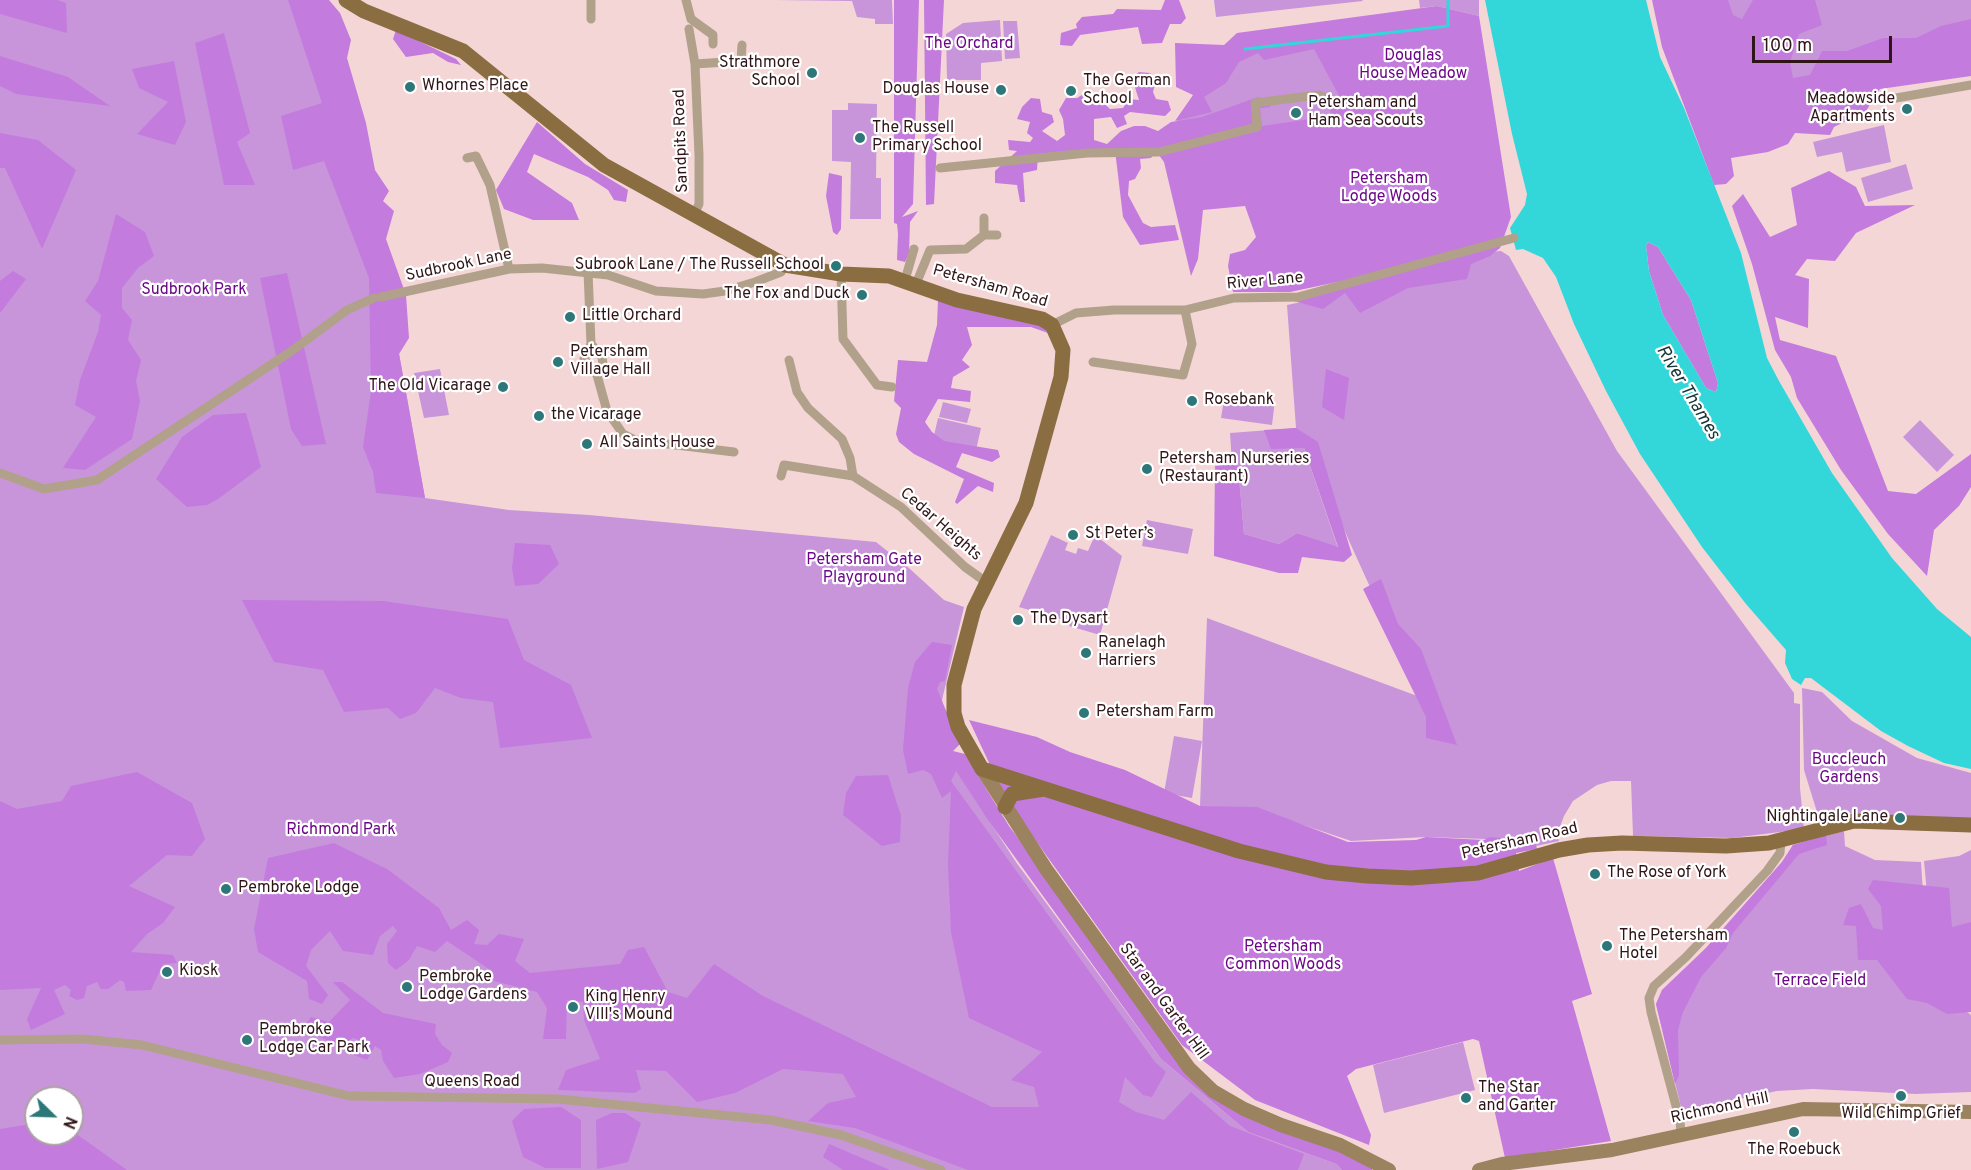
<!DOCTYPE html>
<meta charset="utf-8">
<style>
body{margin:0}
#map{position:relative;width:1971px;height:1170px;overflow:hidden;background:#f5d6d7;font-family:Overpass,sans-serif}
canvas{display:block}
.north{position:absolute;left:24px;top:1086px;width:60px;height:60px;box-sizing:border-box;background:#fff;border:2px solid #aca1a2;border-radius:50%;rotate:113deg;font-size:16px;font-weight:700;line-height:24px;text-align:center;color:#2f1517}
.north::after{content:'';display:block;margin:auto;width:21px;height:27px;background:#2e7779;clip-path:polygon(50% 0,100% 100%,50% 72%,0 100%)}
.scale{position:absolute;left:1752px;top:36px;width:140px;height:27px;box-sizing:border-box;border:3px solid #2f1517;border-top:0;padding-left:8px;font-size:18px;line-height:21px;white-space:nowrap;color:#2f1517;-webkit-text-stroke:4px #fff;paint-order:stroke}
</style>
<div id="map">
<canvas width="1971" height="1170"></canvas>
<div class="north">N</div>
<div class="scale">100 m</div>
</div>
<script>
const c = document.querySelector('canvas').getContext('2d');
c.lineJoin = 'round';
function paint(path, color) { c.fillStyle = color; c.fill(path, 'evenodd'); }
const poly = rows => new Path2D(rows.map(r => 'M' + r).join(''));
function stroke(path, color, width, dash) { c.strokeStyle = color; c.lineWidth = width; c.lineCap = dash ? 'butt' : 'round'; c.setLineDash(dash || []); c.stroke(path); }
function drawText(font, color, halo, rows, align = 'center') {
  c.font = font + ' Overpass,sans-serif'; c.lineWidth = 4.5; c.setLineDash([]); c.textBaseline = 'middle'; c.strokeStyle = halo; c.fillStyle = color; for (const [text, x, y, turn = 0] of rows) {
    c.save(); c.translate(x, y); c.rotate((+turn || 0) * Math.PI / 180); c.textAlign = isNaN(turn) ? turn : align; if (halo) c.strokeText(text, 0, 0); c.fillText(text, 0, 0); c.restore();
  }
}
paint(poly([
 [0,0,327,0,399,353,425,498,509,510,589,515,876,542,910,569,944,600,964,607,942,700,956,770,1016,862,1161,1059,1248,1132,1336,1164,1342,1170,0,1170],
 [36,1098,72,1098,72,1134,36,1134],
 [775,0,892,0,893,24,875,24,875,19,857,17,852,1],
 [1214,0,1362,0,1363,1,1216,17],
 [1419,0,1479,0,1479,16,1437,6,1420,8],
 [1656,0,1971,0,1971,70,1797,100],
 [1437,15,1475,104,1163,147,1178,119,1233,46],
 [1000,20,1002,61,981,63,981,80,947,80,946,34,963,23],
 [1003,21,1017,21,1020,58,1005,59],
 [848,103,877,104,876,178,881,178,881,219,850,219,851,162,832,161,832,110,848,110],
 [1884,125,1891,162,1846,172,1842,152,1817,157,1813,142],
 [1906,164,1913,189,1868,202,1861,178],
 [1501,251,1509,256,1617,451,1794,693,1794,703,1800,704,1800,788,1804,829,1732,838,1633,836,1631,781,1611,781,1597,785,1573,801,1564,816,1557,835,1559,841,1536,846,1535,841,1516,840,1426,837,1351,841,1259,810,1200,806,1207,618,1420,697,1350,543,1309,447,1304,448,1338,548,1297,533,1279,544,1244,534,1238,467,1232,464,1230,433,1296,428,1287,305,1345,293,1489,252],
 [440,369,449,415,424,418,414,373],
 [1225,393,1275,400,1272,425,1221,418],
 [943,402,971,409,967,423,939,417],
 [938,418,981,428,976,450,933,440],
 [1920,420,1954,455,1937,472,1903,437],
 [1147,520,1193,529,1188,554,1142,546],
 [1051,535,1068,543,1065,550,1076,554,1078,548,1088,551,1095,535,1122,556,1100,635,1069,626,1070,622,1019,607],
 [1802,688,1822,692,1852,721,1917,758,1971,773,1971,819,1817,812,1804,770],
 [1174,736,1202,741,1192,798,1164,793],
 [1844,831,1845,846,1875,860,1921,862,1929,983,1971,1015,1971,1092,1916,1094,1813,1089,1777,1091,1682,1111,1656,1004,1662,990,1706,948,1782,862,1793,845],
 [1971,850,1971,1007,1935,981,1924,861,1959,856],
 [1463,1042,1475,1090,1384,1113,1373,1065]
]), '#c895db');
paint(poly([
 [0,0,57,0,66,3,67,33,0,14],
 [288,0,329,0,340,13,351,40,347,58,366,123,375,170,389,191,383,201,394,211,386,239,406,295,409,338,399,354,425,498,376,493,373,472,363,447,371,391,369,278,324,161,293,170,281,116,322,103],
 [894,0,919,0,913,204,902,217,918,211,910,222,909,254,905,262,897,260,898,234,897,224,894,223],
 [924,0,944,0,934,204,926,205],
 [1165,0,1179,0,1186,18,1181,24,1170,24,1162,43,1142,44,1138,27,1080,35,1072,46,1060,45,1061,33,1077,28,1076,24,1082,17,1113,14,1117,9,1161,10],
 [1652,0,1728,0,1733,15,1742,19,1753,0,1815,0,1822,25,1799,34,1790,62,1793,78,1810,75,1822,51,1847,51,1883,38,1916,38,1941,26,1971,19,1971,76,1880,89,1866,111,1834,127,1830,135,1795,133,1788,144,1768,152,1731,158,1734,176,1726,184,1714,185,1662,47],
 [1437,6,1479,16,1511,217,1500,248,1490,256,1471,264,1467,279,1408,288,1360,313,1345,293,1323,309,1290,300,1474,253,1290,292,1233,292,1228,266,1230,254,1245,250,1256,237,1245,206,1203,210,1198,259,1191,276,1164,162,1156,151,1151,158,1140,159,1141,168,1135,179,1129,181,1128,195,1143,223,1151,227,1175,225,1179,240,1140,245,1123,217,1115,150,1038,154,1037,170,1023,173,1025,202,1020,202,1017,185,995,183,995,171,1017,151,1009,150,1008,140,1030,142,1033,138,1027,133,1030,122,1017,119,1022,107,1031,98,1040,99,1042,112,1052,115,1054,122,1042,131,1057,141,1065,135,1063,119,1059,110,1066,98,1077,98,1085,93,1098,98,1110,109,1123,108,1129,99,1139,100,1132,78,1139,72,1150,73,1156,80,1153,92,1156,99,1168,101,1171,110,1165,116,1130,112,1124,116,1127,124,1117,128,1111,117,1094,119,1094,140,1107,144,1121,131,1134,126,1145,126,1158,131,1171,122,1202,117,1258,97,1270,103,1270,107,1260,108,1262,126,1331,116,1330,110,1342,101,1314,49,1264,60,1258,53,1239,62,1226,83,1204,97,1212,112,1175,121,1193,95,1176,87,1175,43,1224,45,1237,33],
 [396,30,456,59,461,65,448,62,433,53,406,57,393,39],
 [224,33,250,133,237,142,255,185,224,185,206,97,195,43],
 [0,56,68,77,110,106,16,94,0,86],
 [174,61,186,122,175,145,137,134,168,102,139,88,132,69],
 [537,122,585,164,628,190,626,202,614,200,608,190,588,177,534,154,527,172,572,203,579,220,533,220,504,209,496,190],
 [0,133,38,140,76,170,42,249,5,168,0,168],
 [1829,171,1856,187,1865,206,1915,205,1856,233,1835,261,1807,259,1795,275,1809,279,1808,328,1775,317,1780,340,1836,356,1888,491,1916,494,1971,454,1971,487,1959,506,1934,530,1927,576,1888,534,1841,470,1797,398,1791,377,1775,350,1752,264,1732,206,1743,194,1770,237,1797,225,1791,188],
 [829,173,842,176,841,229,837,235,833,232,826,196],
 [116,214,145,232,154,256,138,268,122,288,122,308,132,320,128,340,141,360,136,381,140,401,132,439,85,470,63,468,96,417,75,405,80,380,98,332,101,315,85,301,98,281],
 [1648,242,1658,247,1691,300,1718,383,1716,392,1706,388,1663,315,1649,271,1646,246],
 [13,271,26,279,0,313,0,281],
 [287,273,326,444,302,446,291,429,260,278],
 [938,299,1045,326,1048,333,1031,327,967,327,972,345,962,360,970,367,953,377,951,388,971,391,970,402,938,399,925,422,932,432,944,441,998,450,1000,457,992,462,962,453,956,467,994,483,993,492,978,486,957,504,955,502,964,479,914,454,899,442,896,434,901,408,894,401,898,360,927,362,937,325],
 [1326,369,1349,378,1344,420,1322,407],
 [246,413,261,467,218,499,207,505,187,507,156,479,182,437,213,415],
 [1296,428,1318,442,1352,555,1344,562,1302,557,1298,573,1279,573,1214,556,1215,466,1232,464,1238,466,1244,534,1279,544,1297,533,1338,547,1304,448,1271,449,1264,430],
 [515,543,550,545,559,564,538,584,515,586,512,568],
 [1381,579,1398,624,1421,649,1457,745,1426,738,1426,717,1363,589],
 [242,600,383,601,508,619,524,660,571,685,592,738,500,748,493,702,461,698,435,688,416,713,400,719,388,708,344,712,323,670,274,662],
 [932,642,952,645,945,681,940,682,937,689,960,744,953,751,965,754,1009,826,1212,1096,1319,1141,1372,1167,1372,1170,1342,1170,1336,1164,1248,1132,1161,1059,988,820,956,771,951,781,1155,1062,1166,1072,1152,1097,1143,1095,1125,1077,1119,1102,1136,1112,1164,1120,1191,1092,1230,1126,1304,1154,1298,1170,968,1170,855,1128,808,1121,828,1103,856,1097,843,1074,783,1069,735,1093,697,1102,666,1071,636,1070,641,1089,635,1093,558,1090,566,1070,600,1059,584,1020,583,1002,567,1000,566,1039,543,1039,547,1008,537,992,494,981,492,971,447,941,435,952,417,946,409,960,396,970,388,963,387,944,397,931,393,926,380,936,373,955,343,951,330,931,311,950,306,966,328,995,322,1004,309,999,307,981,258,952,254,929,268,858,334,843,387,869,439,908,451,930,467,920,479,930,474,944,487,945,499,934,524,939,515,961,530,973,620,964,628,950,644,947,668,992,687,998,714,964,763,996,992,1107,1039,1107,1034,1087,1011,1080,1042,1052,969,1018,951,932,948,864,951,791,942,798,931,774,923,770,908,774,903,750,908,688,915,662],
 [969,720,1037,737,1070,752,1125,770,1200,806,1257,807,1348,842,1416,840,1426,837,1484,840,1490,837,1535,841,1537,849,1516,853,1519,871,1553,858,1592,994,1572,1001,1611,1141,1505,1158,1479,1041,1473,1039,1356,1069,1347,1076,1371,1135,1369,1145,1255,1100,1182,1045,1006,799],
 [137,772,192,803,205,839,192,856,167,855,129,886,175,907,163,923,147,934,131,952,173,955,177,963,163,964,151,990,126,991,124,982,120,980,108,989,101,989,97,982,87,986,84,998,77,1000,69,996,71,990,65,985,54,990,65,1014,31,1030,27,1019,41,988,0,990,0,801,17,809,62,801,71,786],
 [888,775,901,816,900,842,882,846,843,815,846,793,856,776],
 [1826,835,1827,845,1799,854,1733,933,1726,948,1701,977,1683,1012,1678,1030,1679,1075,1675,1084,1656,1004,1662,990,1706,948,1782,862,1793,845],
 [1873,880,1949,888,1952,927,1971,922,1971,1012,1947,1014,1927,1003,1907,999,1877,960,1858,960,1856,926,1843,925,1849,908,1861,904,1873,928,1883,930,1881,906,1868,889],
 [333,982,342,982,383,1013,436,1024,435,1034,442,1045,452,1053,448,1062,420,1074,394,1078,383,1061,381,1050,375,1046,367,1060,354,1055,362,1041,353,1038,339,1046,303,1029,311,1017,329,1022,350,1000],
 [561,1107,581,1120,581,1168,545,1168,523,1157,512,1121,524,1109],
 [612,1113,625,1113,641,1123,628,1162,597,1169,596,1120],
 [31,1124,36,1125,36,1134,75,1133,127,1170,0,1170,0,1129],
 [829,1144,890,1170,843,1170,823,1157]
]), '#c37bde');
paint(poly([
 [1485,0,1646,0,1660,57,1684,108,1741,253,1767,358,1779,381,1832,473,1892,558,1937,609,1971,637,1971,769,1944,763,1908,746,1881,731,1811,678,1805,678,1801,685,1792,679,1785,663,1786,650,1746,604,1702,547,1640,454,1606,391,1574,324,1556,277,1543,258,1523,249,1516,250,1510,228,1525,205,1527,194,1512,134],
 [1648,242,1658,247,1691,300,1718,383,1716,392,1706,388,1663,315,1649,271,1646,246]
]), '#33d7d9');
stroke(poly([
 [1245,49,1448,26,1448,0]
]), '#33d7d9', 3);
stroke(poly([
 [591,0,591,19],
 [686,0,691,19,713,35,713,44],
 [689,29,695,64,699,155,699,204,694,215],
 [695,64,741,61,742,45],
 [1896,98,1971,85],
 [467,158,476,156,490,185,509,269],
 [940,168,1087,153,1159,152,1257,127,1255,103,1318,95,1329,99],
 [984,235,984,218],
 [588,272,591,344,584,359,597,375,607,411,623,434,635,440,734,452],
 [841,274,843,339,877,385,892,387],
 [905,280,914,249],
 [916,284,930,250,966,249,984,235,997,235],
 [381,297,509,269,542,268,608,275,656,291,703,294,725,291,755,282,781,272,785,265],
 [1052,325,1076,313,1114,310,1185,310,1234,298,1298,297,1514,238],
 [591,344,602,357,603,364,597,375],
 [789,360,797,392,808,408,842,439,850,458,853,476],
 [1093,362,1183,375,1192,344,1185,310],
 [0,473,44,489,97,480,293,350,347,310,374,298],
 [781,476,784,465,853,476,901,507,965,567,986,582],
 [0,1040,83,1039,142,1045,349,1096,558,1099,771,1120,841,1135,941,1170],
 [1681,1133,1680,1121,1651,1012,1649,998,1654,986,1686,957,1767,871,1780,853,1781,841]
]), '#b2a18a', 9);
stroke(poly([
 [982,769,1046,869,1189,1068,1213,1091,1244,1109,1281,1125,1340,1145,1389,1170],
 [1479,1170,1502,1164,1612,1150,1803,1109,1971,1112]
]), '#9b835f', 14);
stroke(poly([
 [346,0,364,11,463,51,604,165,785,265,841,274,889,276,957,300,1042,319,1052,325,1063,350,1061,377,1026,503,974,609,954,685,954,713,958,727,982,769,1239,851,1326,872,1367,876,1411,878,1478,873,1559,850,1588,845,1622,843,1726,846,1769,843,1854,821,1971,825],
 [1005,807,1012,794,1044,789]
]), '#8a6d40', 15);
for (const [x, y, r, color] of [
 [812,73,6,"#2e7779"],
 [410,87,6,"#2e7779"],
 [1001,90,6,"#2e7779"],
 [1071,91,6,"#2e7779"],
 [1907,109,6,"#2e7779"],
 [1296,113,6,"#2e7779"],
 [860,138,6,"#2e7779"],
 [836,266,6,"#2e7779"],
 [862,295,6,"#2e7779"],
 [570,317,6,"#2e7779"],
 [558,362,6,"#2e7779"],
 [503,387,6,"#2e7779"],
 [1192,401,6,"#2e7779"],
 [539,416,6,"#2e7779"],
 [587,444,6,"#2e7779"],
 [1147,469,6,"#2e7779"],
 [1073,535,6,"#2e7779"],
 [1018,620,6,"#2e7779"],
 [1086,653,6,"#2e7779"],
 [1084,713,6,"#2e7779"],
 [1900,818,6,"#2e7779"],
 [1595,874,6,"#2e7779"],
 [226,889,6,"#2e7779"],
 [1607,946,6,"#2e7779"],
 [167,972,6,"#2e7779"],
 [407,987,6,"#2e7779"],
 [573,1007,6,"#2e7779"],
 [247,1040,6,"#2e7779"],
 [1901,1096,6,"#2e7779"],
 [1466,1098,6,"#2e7779"],
 [1794,1132,6,"#2e7779"]
]) { const dot = new Path2D(); dot.arc(x, y, r, 0, 2 * Math.PI); c.fillStyle = color; c.fill(dot); stroke(dot, '#fff', 2); }
drawText('16px', '#6c0888', '#fff', [
 ["The Orchard",969,45],
 ["Douglas",1413,57],
 ["House Meadow",1413,75],
 ["Petersham",1389,180],
 ["Lodge Woods",1389,198],
 ["Sudbrook Park",194,291],
 ["Petersham Gate",864,561],
 ["Playground",864,579],
 ["Buccleuch",1849,761],
 ["Gardens",1849,779],
 ["Richmond Park",341,831],
 ["Petersham",1283,948],
 ["Common Woods",1283,966],
 ["Terrace Field",1820,982]
]);
drawText('16px', '#2f1517', '#fff', [
 ["Strathmore",800,64,"right"],
 ["School",800,82,"right"],
 ["The German",1083,82],
 ["School",1083,100],
 ["Whornes Place",422,87],
 ["Douglas House",989,90,"right"],
 ["Meadowside",1895,100,"right"],
 ["Apartments",1895,118,"right"],
 ["Petersham and",1308,104],
 ["Ham Sea Scouts",1308,122],
 ["The Russell",872,129],
 ["Primary School",872,147],
 ["Subrook Lane / The Russell School",824,266,"right"],
 ["The Fox and Duck",850,295,"right"],
 ["Little Orchard",582,317],
 ["Petersham",570,353],
 ["Village Hall",570,371],
 ["The Old Vicarage",491,387,"right"],
 ["Rosebank",1204,401],
 ["the Vicarage",551,416],
 ["All Saints House",599,444],
 ["Petersham Nurseries",1159,460],
 ["(Restaurant)",1159,478],
 ["St Peter’s",1085,535],
 ["The Dysart",1030,620],
 ["Ranelagh",1098,644],
 ["Harriers",1098,662],
 ["Petersham Farm",1096,713],
 ["Nightingale Lane",1888,818,"right"],
 ["The Rose of York",1607,874],
 ["Pembroke Lodge",238,889],
 ["The Petersham",1619,937],
 ["Hotel",1619,955],
 ["Kiosk",179,972],
 ["Pembroke",419,978],
 ["Lodge Gardens",419,996],
 ["King Henry",585,998],
 ["VIII's Mound",585,1016],
 ["Pembroke",259,1031],
 ["Lodge Car Park",259,1049],
 ["The Star",1478,1089],
 ["and Garter",1478,1107],
 ["Wild Chimp Grief",1901,1115,"center"],
 ["The Roebuck",1794,1151,"center"]
], 'left');
drawText('16px', '#2f1517', '#fff', [
 ["Sandpits Road",682,141,-92],
 ["Sudbrook Lane",459,266,-12],
 ["River Lane",1265,282,-5],
 ["Petersham Road",990,287,16],
 ["Cedar Heights",940,525,41],
 ["Petersham Road",1520,842,-13],
 ["Star and Garter Hill",1163,1002,54],
 ["Queens Road",472,1083],
 ["Richmond Hill",1720,1109,-12]
]);
drawText('italic 18px', '#143435', '#fff', [
 ["River Thames",1687,393,59]
]);
</script>
